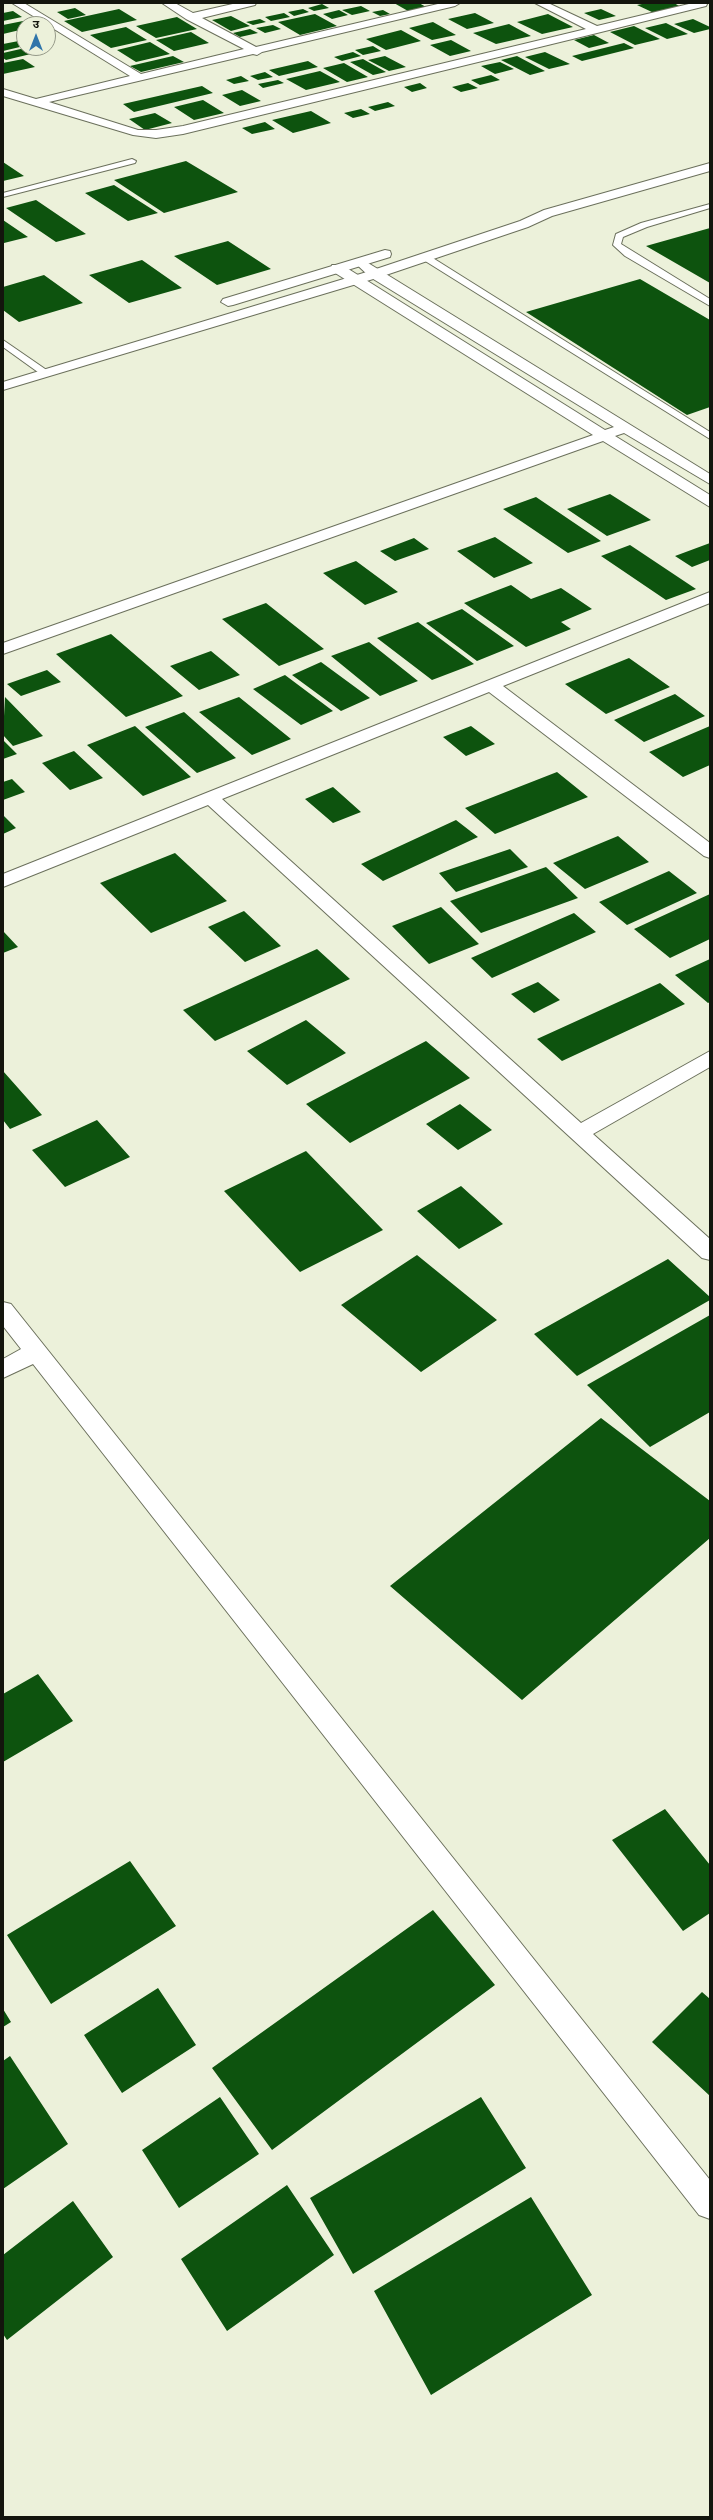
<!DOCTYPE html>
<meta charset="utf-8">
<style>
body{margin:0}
#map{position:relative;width:713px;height:2520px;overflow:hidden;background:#ecf1da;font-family:Karla,"Noto Sans Devanagari",sans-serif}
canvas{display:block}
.frame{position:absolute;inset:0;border:4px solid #13150d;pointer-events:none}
.north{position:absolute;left:16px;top:16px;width:40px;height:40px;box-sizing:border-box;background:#ecf1da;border:1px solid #959988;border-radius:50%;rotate:0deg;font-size:11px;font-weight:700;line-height:16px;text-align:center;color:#13150d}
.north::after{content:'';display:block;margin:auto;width:14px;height:18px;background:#3075aa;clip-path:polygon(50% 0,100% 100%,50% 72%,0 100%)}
</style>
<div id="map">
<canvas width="713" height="2520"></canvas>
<div class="frame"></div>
<div class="north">उ</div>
</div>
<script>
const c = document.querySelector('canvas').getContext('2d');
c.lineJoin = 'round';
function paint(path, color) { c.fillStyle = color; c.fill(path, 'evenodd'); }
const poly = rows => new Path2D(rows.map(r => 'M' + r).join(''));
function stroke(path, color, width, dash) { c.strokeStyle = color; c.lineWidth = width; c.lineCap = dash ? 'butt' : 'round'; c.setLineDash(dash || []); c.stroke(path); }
paint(poly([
 [394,3,419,3,426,7,408,11],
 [647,3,674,3,681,7,654,13,637,5],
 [322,4,329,8,314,11,308,8],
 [361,6,370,11,352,15,342,10],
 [75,8,86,15,68,19,57,12],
 [119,9,137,20,82,32,64,21],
 [303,9,309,12,294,16,288,12],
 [601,9,616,16,599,20,584,13],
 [339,10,348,15,332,19,323,14],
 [383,10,390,14,380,16,372,12],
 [13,11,22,17,3,21,3,13],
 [284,13,290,17,271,21,265,17],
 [475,13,494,23,467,29,448,19],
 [315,14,337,26,300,35,278,22],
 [548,14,573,27,542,34,517,22],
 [231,16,250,26,231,31,212,20],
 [177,17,197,29,156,38,136,26],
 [260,19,266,22,253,25,246,22],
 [693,19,710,27,710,29,694,33,674,24],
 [23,21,28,24,24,24,24,29,3,34,3,25],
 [433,22,456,35,432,40,409,28],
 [666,23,688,34,667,39,645,28],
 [509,24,531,36,496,44,473,33],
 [273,25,281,29,265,33,256,28],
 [634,26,660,39,635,45,610,32],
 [126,27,147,40,111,48,90,35],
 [250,29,258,33,240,37,233,33],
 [401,30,421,41,386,50,366,39],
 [191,32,209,43,174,51,156,40],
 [594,35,609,43,589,48,574,40],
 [24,40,24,46,3,51,3,44],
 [451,40,471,51,450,56,430,45],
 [150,42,170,54,136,62,117,50],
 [624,43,634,48,582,61,572,56],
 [373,46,381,51,363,55,355,50],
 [25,48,32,48,39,52,6,60,3,58,3,53],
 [353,52,361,56,342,61,334,57],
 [545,52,570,64,549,69,525,57],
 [173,56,184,62,141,72,130,66],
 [385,56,406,67,389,71,368,60],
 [517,56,545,71,530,75,501,60],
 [23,59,35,67,3,74,3,63],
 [363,59,386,72,373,75,350,62],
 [308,61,318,67,279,76,269,70],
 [500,62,514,69,495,74,481,66],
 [344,63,368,77,347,82,323,68],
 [320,71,340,82,306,90,286,79],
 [265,72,273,77,258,80,250,76],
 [491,75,500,80,480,85,471,80],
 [241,76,249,81,234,84,226,80],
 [278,80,284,83,263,88,258,84],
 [420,83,427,88,412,92,404,87],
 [468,83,478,88,461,92,452,87],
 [202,86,213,93,134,112,123,104],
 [242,90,261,101,240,106,222,95],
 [203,100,224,113,194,120,174,107],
 [388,102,395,106,375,111,368,107],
 [361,109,370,114,353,118,344,113],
 [311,111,331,123,293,133,272,120],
 [155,113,172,123,145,130,129,119],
 [265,122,275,129,252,134,242,128],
 [186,161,238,192,164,213,114,180],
 [3,162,24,176,3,181],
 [114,185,158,213,128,221,85,193],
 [36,200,86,234,56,242,6,208],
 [3,220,28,237,4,243],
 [710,228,710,283,646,246],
 [228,241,271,269,217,285,174,256],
 [142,260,182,288,129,303,89,275],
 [44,275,83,303,19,322,3,310,3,287],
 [640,279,710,320,710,407,687,415,526,312],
 [610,494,651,520,607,536,567,509],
 [536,497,601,541,568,553,503,509],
 [495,537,533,563,494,578,457,551],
 [414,538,429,549,395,561,380,551],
 [710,543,710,560,692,567,675,556],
 [630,545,696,589,666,600,601,556],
 [356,561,398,592,365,605,323,573],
 [511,585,531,599,561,588,592,609,561,622,571,629,526,647,464,603],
 [266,603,324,649,279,666,222,619],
 [462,609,514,646,477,661,426,623],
 [418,622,474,664,432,680,377,638],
 [111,634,183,696,126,717,56,654],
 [369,642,418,681,380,696,331,656],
 [211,651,240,675,199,690,170,666],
 [629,658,670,687,606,714,565,684],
 [321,662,370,698,341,711,292,675],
 [47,670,61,682,21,696,7,684],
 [285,675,333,711,301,725,253,689],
 [675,694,705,716,644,742,614,720],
 [5,697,43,736,13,746,3,735],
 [239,697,291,739,252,755,199,712],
 [184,712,236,758,197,773,145,727],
 [135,726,191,777,143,796,87,745],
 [471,726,495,744,466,756,443,737],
 [710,726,710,765,683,777,649,752],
 [3,740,17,754,3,759],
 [74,751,103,778,70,790,42,763],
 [557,772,588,797,495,834,465,808],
 [12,779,25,792,3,800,3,782],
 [333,787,361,812,333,823,305,799],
 [3,815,16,828,3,834],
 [456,820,478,837,383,881,361,864],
 [618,836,649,862,585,889,553,863],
 [510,849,528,867,456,892,439,873],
 [175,853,227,901,151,933,100,883],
 [546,867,578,898,481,933,450,901],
 [669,871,697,893,627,925,599,902],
 [710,894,710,939,670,958,634,929],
 [441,907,479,944,429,964,392,926],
 [244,911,281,946,245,962,208,927],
 [574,913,596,932,492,978,471,958],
 [3,931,18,947,3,953],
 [317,949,350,979,215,1041,183,1010],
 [710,959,710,1002,708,1003,675,975],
 [538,982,560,1000,534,1013,511,994],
 [660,983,685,1004,562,1061,537,1039],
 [306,1020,346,1053,287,1085,247,1051],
 [426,1041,470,1078,350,1143,306,1104],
 [3,1071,42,1115,10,1129,3,1120],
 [460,1104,492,1130,458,1150,426,1124],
 [97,1120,130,1157,65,1187,32,1150],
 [306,1151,383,1230,300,1272,224,1191],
 [461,1186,503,1224,459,1249,417,1211],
 [417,1255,497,1320,421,1372,341,1305],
 [668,1259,710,1297,710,1300,577,1376,534,1334],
 [710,1315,710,1412,650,1447,587,1385],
 [601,1418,710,1501,710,1538,522,1700,390,1586],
 [38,1674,73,1721,3,1762,3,1694],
 [665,1809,710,1865,710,1913,683,1931,612,1840],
 [130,1861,176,1926,51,2004,7,1935],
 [433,1910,495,1985,272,2150,212,2068],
 [158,1988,196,2045,122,2093,84,2035],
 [702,1992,710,1999,710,2096,652,2042],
 [3,2009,11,2022,3,2027],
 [10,2056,68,2144,3,2189,3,2061],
 [220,2097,259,2154,179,2208,142,2150],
 [481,2097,526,2168,353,2274,310,2198],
 [287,2185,334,2255,227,2331,181,2259],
 [531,2197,592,2295,431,2395,374,2291],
 [73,2201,113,2257,7,2340,3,2334,3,2255]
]), '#0d530e');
const service = poly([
 [132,159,136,161,135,163,3,197,3,193,132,159],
 [710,204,710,208,647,227,623,237,621,244,710,299,710,306,625,256,613,245,616,234,641,223,710,204],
 [422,255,428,255,710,432,710,439,422,259,422,255],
 [3,340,48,371,48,375,42,375,3,347,3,340]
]);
const minor = poly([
 [12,3,24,3,141,74,244,49,186,19,162,3,175,3,193,13,237,3,256,3,255,5,202,18,256,47,442,3,460,3,455,6,262,52,257,55,253,54,49,102,138,130,156,130,183,126,586,29,535,3,548,3,597,26,693,3,707,4,706,6,597,33,183,134,156,138,133,135,3,96,3,89,36,99,130,76,12,3],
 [360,258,710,474,710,484,624,433,615,436,710,495,710,507,603,441,3,654,3,643,593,435,332,271,331,268,332,265,342,265,605,430,614,427,370,277,354,262,360,258],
 [710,592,710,603,503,686,710,843,710,858,704,856,489,692,222,799,581,1123,710,1051,710,1067,593,1134,710,1239,710,1260,702,1258,208,805,3,887,3,874,710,592],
 [3,1302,11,1304,710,2180,710,2219,699,2215,33,1364,3,1378,3,1359,21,1349,3,1326,3,1302]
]);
const tertiary = poly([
 [710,163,710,171,552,216,528,227,380,277,3,390,3,382,370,271,520,221,544,210,710,163],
 [385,250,390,251,391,254,390,257,233,305,228,306,221,302,223,299,385,250]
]);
stroke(service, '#6b705c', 2);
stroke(minor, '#6b705c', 2);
stroke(tertiary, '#6b705c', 2);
paint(service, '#fff');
paint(minor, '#fff');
paint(tertiary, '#fff');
</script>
